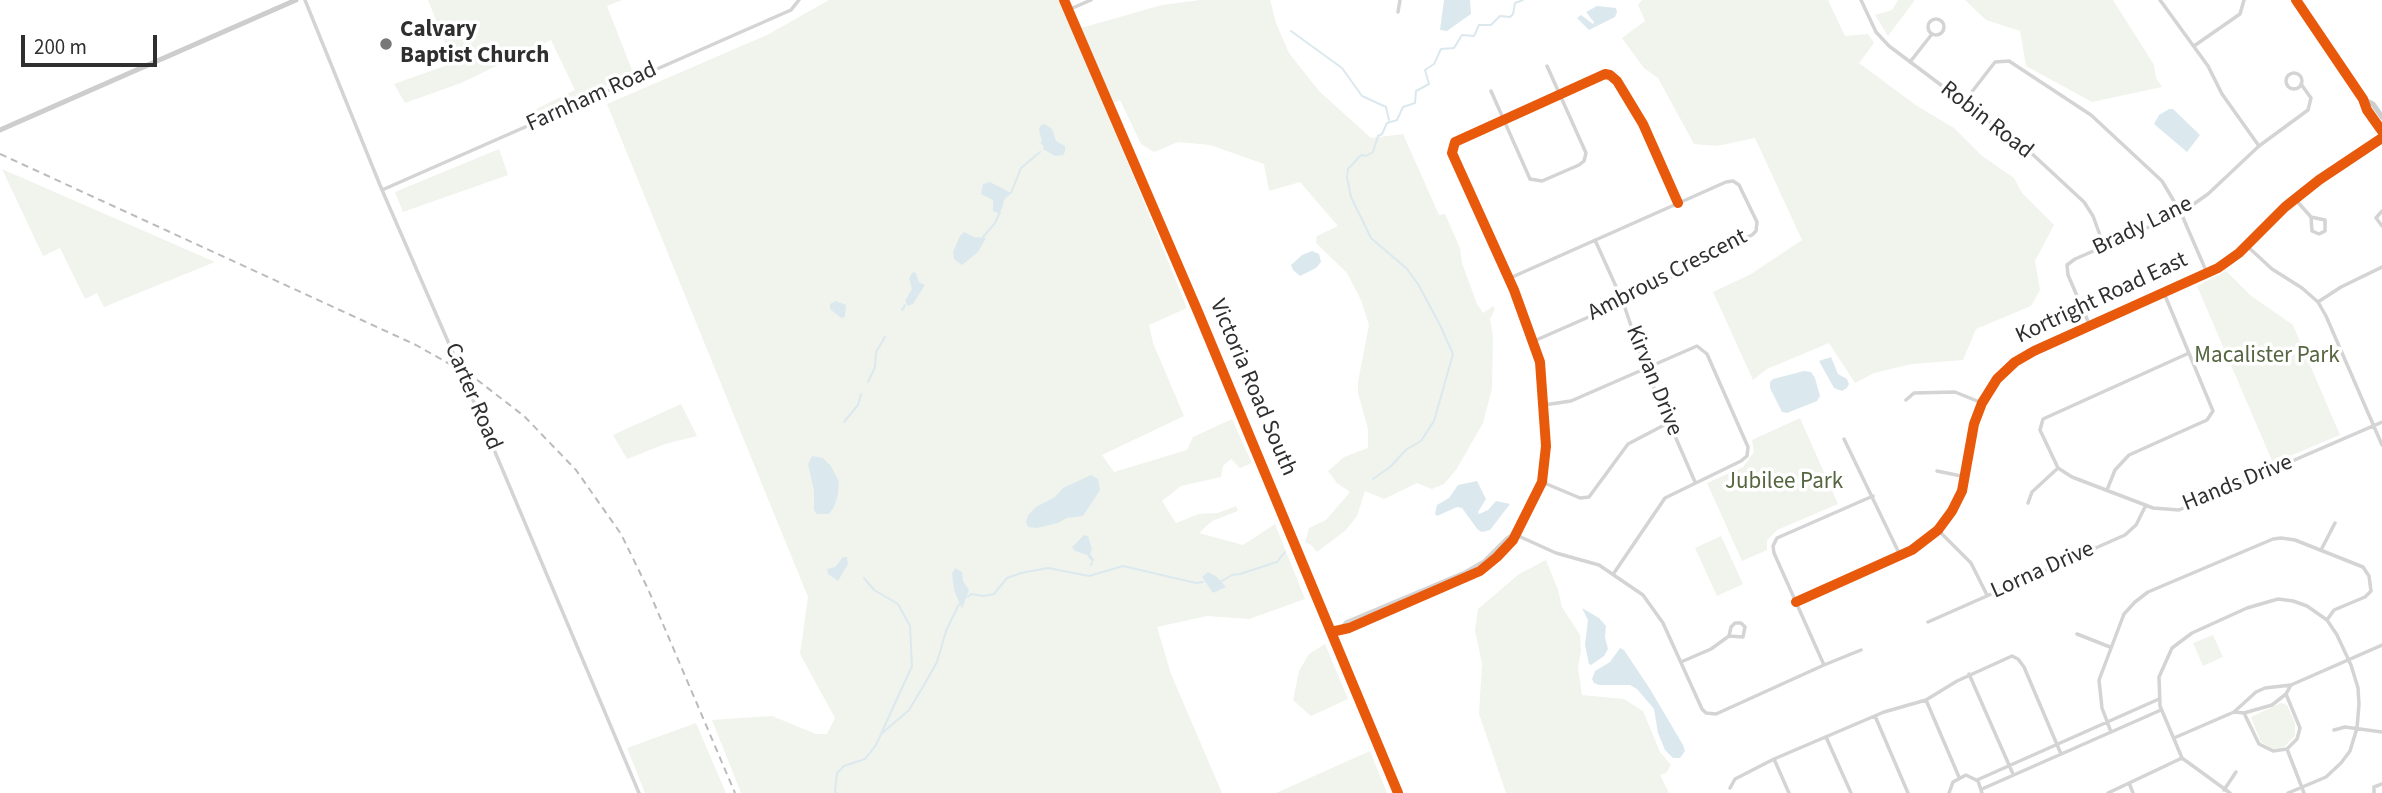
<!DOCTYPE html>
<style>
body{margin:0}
#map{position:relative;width:2382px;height:793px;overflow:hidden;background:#fff;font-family:"Source Sans 3",sans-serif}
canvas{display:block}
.scale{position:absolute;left:21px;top:35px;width:136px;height:32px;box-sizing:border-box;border:4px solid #2f2f2f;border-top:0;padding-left:9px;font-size:21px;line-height:24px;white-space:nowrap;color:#2f2f2f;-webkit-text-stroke:5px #fff;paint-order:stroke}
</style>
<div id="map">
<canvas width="2382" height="793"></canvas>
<div class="scale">200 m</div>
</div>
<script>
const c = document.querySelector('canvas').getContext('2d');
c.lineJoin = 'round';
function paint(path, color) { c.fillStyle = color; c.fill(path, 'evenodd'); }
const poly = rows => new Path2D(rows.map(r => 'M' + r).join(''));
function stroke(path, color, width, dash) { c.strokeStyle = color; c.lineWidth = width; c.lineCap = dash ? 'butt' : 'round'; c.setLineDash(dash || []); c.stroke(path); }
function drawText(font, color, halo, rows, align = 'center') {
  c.font = font + ' "Source Sans 3",sans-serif'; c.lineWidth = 7; c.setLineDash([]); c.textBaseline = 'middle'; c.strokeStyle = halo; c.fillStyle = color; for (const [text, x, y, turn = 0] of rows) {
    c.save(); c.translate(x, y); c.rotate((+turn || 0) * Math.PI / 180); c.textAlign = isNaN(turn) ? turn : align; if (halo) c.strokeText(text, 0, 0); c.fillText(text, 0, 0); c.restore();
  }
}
paint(poly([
 [428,0,622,0,607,6,634,75,536,112,538,108,575,90,551,40,461,83,405,103,394,84,453,63],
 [829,0,1061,0,1074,30,1162,5,1200,0,1270,0,1276,23,1289,53,1319,91,1371,138,1403,134,1439,215,1445,214,1460,248,1462,263,1477,304,1483,313,1493,306,1495,309,1490,319,1493,336,1492,388,1483,423,1456,470,1444,484,1432,489,1417,483,1384,499,1365,491,1357,516,1346,530,1317,552,1310,544,1305,543,1309,528,1326,520,1350,492,1337,483,1328,471,1344,457,1368,448,1368,429,1358,393,1358,382,1369,325,1361,300,1347,273,1316,243,1317,236,1338,226,1300,182,1269,191,1264,164,1210,145,1178,142,1154,152,1141,144,1120,100,1105,107,1187,308,1149,325,1153,343,1184,416,1102,455,1114,472,1187,450,1193,437,1232,419,1252,463,1240,468,1231,459,1223,466,1221,477,1181,486,1162,501,1176,523,1199,514,1218,513,1236,506,1238,511,1212,521,1199,533,1243,545,1275,524,1305,599,1249,619,1207,616,1157,627,1171,674,1222,793,741,793,712,720,772,716,816,734,827,734,835,718,800,654,808,597,607,104,767,35],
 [1642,0,1828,0,1845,36,1868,34,1874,43,1859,63,1917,106,1954,128,1981,155,2014,178,2022,193,2054,225,2035,261,2040,290,2031,306,1976,329,1963,360,1912,364,1874,373,1855,383,1829,343,1767,369,1753,380,1713,292,1751,274,1802,240,1755,138,1717,146,1694,144,1658,78,1644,68,1622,38,1645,21,1638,5],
 [1898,0,1915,0,1888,36,1875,15,1892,10],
 [1965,0,2113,0,2154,65,2156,78,2162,87,2092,102,2026,66,2020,31,1986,20],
 [499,149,508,175,403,212,395,192],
 [2,169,215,262,104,307,97,293,85,299,60,248,43,256],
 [2226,271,2250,295,2293,325,2340,435,2273,463,2197,286],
 [681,404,697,436,665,444,627,459,613,435],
 [1800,418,1838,504,1777,530,1767,540,1767,550,1742,561,1707,483,1743,467,1754,452,1752,440],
 [1721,536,1743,584,1717,596,1695,548],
 [1546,560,1558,590,1562,607,1580,635,1581,651,1578,667,1582,695,1624,699,1643,711,1660,752,1671,765,1666,773,1660,775,1669,793,1506,793,1479,714,1482,664,1475,630,1478,609,1519,574],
 [2213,635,2223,657,2203,666,2193,643],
 [1325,644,1348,699,1311,716,1293,700,1299,671,1309,654],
 [2281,703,2287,705,2295,723,2295,736,2284,747,2272,749,2261,742,2251,717],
 [696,723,726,793,645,793,627,748],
 [1370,751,1387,793,1276,793]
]), '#f1f4ed');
paint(poly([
 [1444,0,1470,0,1471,14,1447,31,1440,30],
 [1597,6,1616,8,1617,12,1615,17,1589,30,1577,18,1581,15,1593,24,1594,22,1586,12],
 [2169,109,2173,109,2200,135,2187,152,2154,124,2159,115],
 [1045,124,1052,129,1056,141,1065,146,1065,152,1063,155,1055,156,1043,149,1044,147,1040,142,1042,141,1039,130,1041,125],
 [990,182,1011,193,1004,200,1002,209,998,213,993,211,993,200,981,194,983,184],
 [964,232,974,237,986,238,978,252,962,265,954,259,953,252,960,236],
 [1312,251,1319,254,1321,262,1316,268,1300,276,1293,270,1291,265,1302,255],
 [913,272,916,273,919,282,925,285,913,304,908,306,905,301,912,289,909,278],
 [836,301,846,305,845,317,841,318,830,309,830,304],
 [1831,357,1838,374,1847,379,1849,384,1847,388,1842,391,1834,388,1819,361],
 [1804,371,1811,372,1815,378,1820,396,1817,401,1787,413,1782,412,1770,388,1770,382,1773,379],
 [812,456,823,458,831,466,839,482,838,495,834,507,829,514,817,514,814,510,814,491,808,464],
 [1091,475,1098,479,1100,490,1083,516,1067,518,1058,523,1037,528,1028,527,1026,522,1028,515,1036,507,1055,497,1063,488],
 [1477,481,1486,499,1478,512,1479,514,1488,510,1496,501,1510,504,1490,530,1482,532,1478,530,1462,508,1457,507,1437,516,1435,514,1437,505,1449,498,1458,485],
 [1084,535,1088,536,1092,549,1090,554,1094,559,1092,566,1089,565,1092,562,1087,555,1075,551,1072,547],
 [843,557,847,557,848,564,838,581,828,574,827,569,835,567],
 [955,568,962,572,963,581,969,590,962,609,954,590,952,574],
 [1208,572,1217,577,1226,587,1213,593,1202,577],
 [1582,608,1599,618,1606,626,1605,637,1608,649,1604,656,1591,665,1589,664,1585,645,1588,620],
 [1620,648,1624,650,1650,689,1683,745,1685,751,1680,758,1673,758,1665,750,1658,733,1654,709,1637,689,1630,685,1599,685,1594,683,1592,679,1595,671,1610,662]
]), '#dbe9ef');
stroke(poly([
 [1291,31,1342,68,1362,96,1386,107,1389,120],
 [1011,193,1021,168,1040,152],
 [983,237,995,223,1000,212],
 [902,310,905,305],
 [868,382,875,367,876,352,885,337],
 [844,422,858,405,861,394],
 [1373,479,1390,467,1407,449,1421,441,1434,421,1453,354,1440,325,1418,284,1407,269,1371,238,1351,197,1347,177,1348,169,1361,155,1366,156,1373,152,1378,136,1382,134,1387,123,1397,120,1403,107,1415,103,1416,91,1429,84,1425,70,1434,64,1441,49,1454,48,1462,35,1474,36,1479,25,1491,25,1500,16,1510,17,1513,14,1515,3,1523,0],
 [1220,582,1232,575,1240,574,1277,562,1285,552],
 [968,597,971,594,984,596,994,594,1007,578,1021,573,1048,568,1089,576,1123,566,1196,583,1203,582],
 [881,734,909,710,924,685,937,662,946,631,959,604],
 [837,793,835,791,837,773,844,766,865,759,876,745,912,666,910,626,898,604,874,590,864,578]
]), '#dbe9ef', 2);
stroke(poly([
 [305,0,382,190,460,369,639,793],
 [1861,0,1876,32,1889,46,2029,151,2084,202,2093,216,2104,246],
 [2160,0,2208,66,2222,94,2259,146],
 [1068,10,1091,0],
 [1398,12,1400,0],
 '1928 27a8 8 0 1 1 16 0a8 8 0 1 1-16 0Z',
 [2194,46,2240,14,2244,0],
 [1910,62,1932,34],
 '2286 81a8 8 0 1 1 16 0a8 8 0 1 1-16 0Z',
 [1491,91,1530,179,1542,181,1579,165,1584,161,1586,153,1547,66],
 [1964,102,1995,62,2009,61,2091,115,2162,181,2181,213,2207,273],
 [382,190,791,10,799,0],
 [2295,199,2311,217,2325,220,2325,231,2319,234,2312,231,2311,217],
 [2382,211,2376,218,2382,226],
 [1595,240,1623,302,1645,367,1695,482],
 [2247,246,2272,269,2302,288,2318,302,2326,316,2382,445],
 [1510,278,1726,182,1733,181,1739,185,1757,222,1756,231,1752,235,1688,265,1657,287,1534,341],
 [2318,302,2341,287,2382,267],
 [2090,326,2068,275,2067,265,2075,259,2181,213,2208,194,2259,146,2308,110,2311,98,2301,84],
 [2189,353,2043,419,2040,430,2058,468,2072,477,2153,508,2179,510,2382,422],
 [1906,400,1914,393,1955,392,1982,403],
 [1544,405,1571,401,1697,346,1707,354,1748,447,1747,456,1741,461,1665,498,1614,573],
 [1844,439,1900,555],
 [1937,471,1966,477],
 [1542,482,1580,498,1589,497,1628,444,1668,423],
 [2107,490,2115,470,2129,455,2207,420,2213,411,2164,293],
 [2028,503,2032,492,2058,468],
 [1938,530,1971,563,1987,595],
 [1514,534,1556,553,1599,565,1643,595,1663,623,1702,709,1706,713,1716,714,1824,665],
 [2321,550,2335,523],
 [1796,602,1912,550,1938,530,1952,511,1962,491,1974,424,1982,403,1997,379,2015,362,2034,351,2218,268,2239,253,2285,207,2319,180,2382,138],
 [1928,622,2125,535,2136,525,2146,505],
 [1341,628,1346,622,1465,572,1484,561,1507,538,1514,534],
 [1331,632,1349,628,1480,571,1497,557,1513,540,1542,482,1546,446,1540,362,1514,290,1452,153,1455,142,1605,74,1610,75,1617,81,1643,124,1678,203],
 [2077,634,2110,647],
 [1861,650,1824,665,1774,553,1773,546,1777,538,1873,496],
 [1681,662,1711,649,1729,636,1731,627,1735,623,1741,623,1745,627,1743,637,1729,636],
 [1969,674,2013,774],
 [1926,700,1959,777],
 [2234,712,2244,713,2272,705,2286,694,2291,685,2382,645],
 [2244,713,2259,744,2273,751,2287,749,2297,739,2300,728,2286,694],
 [1875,716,1908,793],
 [2334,730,2345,727,2382,732],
 [2111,732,2102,708,2099,680,2124,614,2135,602,2148,592,2273,539,2281,538,2295,540,2363,567,2369,576,2371,591,2365,597,2334,610,2327,620],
 [1826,737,1851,793],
 [2174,738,2234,712,2256,692,2265,688,2291,685],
 [2287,749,2304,793],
 [1774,759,1789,793],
 [1977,780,2159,699],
 [2129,783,2133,793],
 [1730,788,1735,779,1774,759,1884,712,1926,700,1957,681,2012,656,2018,659,2024,667,2061,754],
 [1982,789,2161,710],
 [2224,790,2236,772],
 [1949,793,1953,782,1966,775,1978,781,1982,793],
 [2108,793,2182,758],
 [2230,793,2182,758,2160,706,2159,677,2172,648,2192,633,2247,608,2278,599,2293,601,2307,606,2327,620,2337,635,2351,665,2358,688,2359,704,2357,728,2350,751,2341,763,2326,777,2288,793],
 [2374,793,2374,787,2382,784]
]), '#d4d4d4', 3.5);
stroke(poly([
 [1064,0,1198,312,1398,793],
 [2296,0,2363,99,2367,110,2382,131],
 [2363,99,2373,104,2382,117],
 [0,130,296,0]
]), '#cdcdcd', 5);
stroke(poly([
 [0,154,416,345,476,379,524,416,576,470,621,534,648,589,735,793]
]), '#bbb', 2, [7, 5]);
stroke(poly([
 [1064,0,1198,312,1398,793],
 [2296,0,2363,99,2367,110,2382,131],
 [1796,602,1912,550,1938,530,1952,511,1962,491,1974,424,1982,403,1997,379,2015,362,2034,351,2218,268,2239,253,2285,207,2319,180,2382,138],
 [1331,632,1349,628,1480,571,1497,557,1513,540,1542,482,1546,446,1540,362,1514,290,1452,153,1455,142,1605,74,1610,75,1617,81,1643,124,1678,203]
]), '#e8590c', 10);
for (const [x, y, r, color] of [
 [386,44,7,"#787878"]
]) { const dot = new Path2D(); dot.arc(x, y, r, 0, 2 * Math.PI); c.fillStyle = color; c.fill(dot); stroke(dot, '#fff', 2.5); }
drawText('bold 23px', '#2f2f2f', '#fff', [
 ["Calvary",400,31],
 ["Baptist Church",400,57]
], 'left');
drawText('23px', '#2f2f2f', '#fff', [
 ["Farnham Road",592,98,-24],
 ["Robin Road",1986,121,38],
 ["Brady Lane",2143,227,-26],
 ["Ambrous Crescent",1668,276,-27],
 ["Kortright Road East",2102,299,-25],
 ["Kirvan Drive",1653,381,68],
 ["Victoria Road South",1252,388,67],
 ["Carter Road",472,397,67],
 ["Hands Drive",2238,484,-22],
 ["Lorna Drive",2043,571,-24]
]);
drawText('23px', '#556640', '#fff', [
 ["Macalister Park",2267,357],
 ["Jubilee Park",1784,483]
]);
</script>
